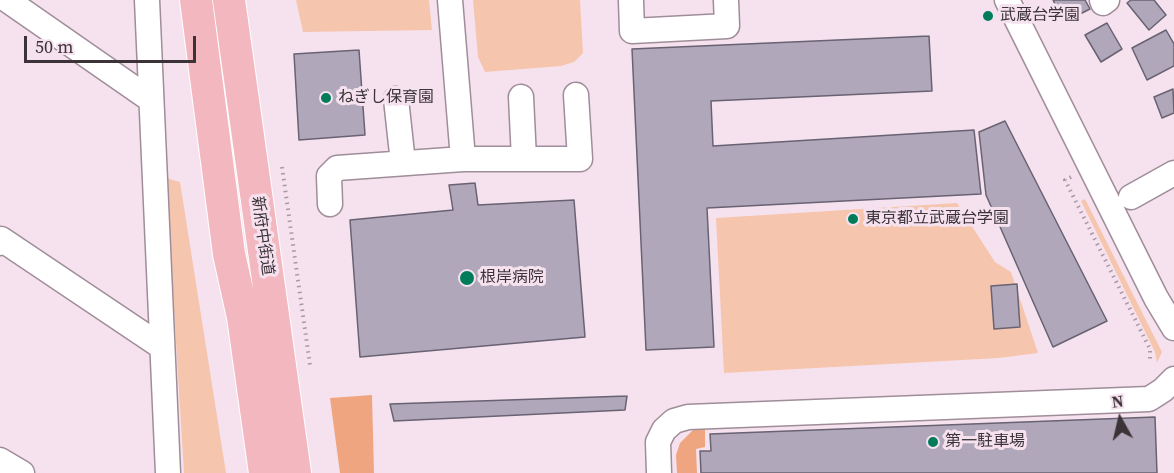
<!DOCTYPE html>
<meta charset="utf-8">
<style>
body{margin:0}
#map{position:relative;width:1174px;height:473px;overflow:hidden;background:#f6e2ef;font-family:"Source Serif 4",serif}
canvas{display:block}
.north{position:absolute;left:1090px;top:389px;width:60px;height:60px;-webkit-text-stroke:4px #f6e2ef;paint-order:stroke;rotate:352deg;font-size:16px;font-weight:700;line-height:24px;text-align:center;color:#3b3338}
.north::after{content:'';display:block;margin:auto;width:21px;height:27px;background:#3b3338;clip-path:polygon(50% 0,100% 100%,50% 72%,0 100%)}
.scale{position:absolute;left:24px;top:36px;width:172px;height:27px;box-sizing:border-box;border:3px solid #3b3338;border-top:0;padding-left:8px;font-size:18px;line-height:21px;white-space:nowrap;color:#3b3338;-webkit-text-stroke:4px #f6e2ef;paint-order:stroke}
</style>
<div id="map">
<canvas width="1174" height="473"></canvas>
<div class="north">N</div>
<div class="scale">50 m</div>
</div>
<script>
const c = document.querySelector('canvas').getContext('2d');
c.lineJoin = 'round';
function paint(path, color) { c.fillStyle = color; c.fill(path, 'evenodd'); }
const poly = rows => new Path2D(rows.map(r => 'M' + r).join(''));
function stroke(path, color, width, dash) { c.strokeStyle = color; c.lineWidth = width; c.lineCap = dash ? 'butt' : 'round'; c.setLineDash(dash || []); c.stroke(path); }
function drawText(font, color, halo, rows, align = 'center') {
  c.font = font + ' "Source Serif 4","Noto Sans JP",serif'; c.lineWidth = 6; c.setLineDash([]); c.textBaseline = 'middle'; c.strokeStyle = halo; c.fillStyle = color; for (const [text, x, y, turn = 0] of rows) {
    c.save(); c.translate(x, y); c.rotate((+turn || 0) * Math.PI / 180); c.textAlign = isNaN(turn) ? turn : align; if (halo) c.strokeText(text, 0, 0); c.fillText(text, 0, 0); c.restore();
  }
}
paint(poly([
 [296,0,429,0,432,30,303,32],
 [473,0,580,0,583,53,574,62,561,66,485,72,478,57],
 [166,178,180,182,226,473,184,473],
 [1085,199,1162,352,1157,363,1155,352,1081,201],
 [957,203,995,262,1011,272,1038,353,999,358,724,373,716,218]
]), '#f6c5ae');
paint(poly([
 [372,395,374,473,340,473,330,398],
 [705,427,705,447,696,449,697,473,677,473,676,455,680,443,695,428]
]), '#f0a581');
const building = poly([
 [1053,0,1085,0,1090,9,1064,22,1053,0],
 [1131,0,1154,0,1166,15,1149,30,1127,3,1131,0],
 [1107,23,1122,49,1101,62,1085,35,1107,23],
 [1166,30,1174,44,1174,66,1147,80,1132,48,1166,30],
 [929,36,932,91,711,101,713,146,974,130,981,194,707,208,714,347,646,350,632,49,929,36],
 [359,50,365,135,299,140,294,54,359,50],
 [1173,89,1174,113,1162,118,1154,97,1173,89],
 [1005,121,1107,321,1053,347,986,195,979,132,1005,121],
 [475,183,478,205,574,200,585,337,360,357,350,220,453,210,449,185,475,183],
 [1017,284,1020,327,994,329,991,286,1017,284],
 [627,396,625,410,394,421,390,404,627,396],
 [1155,417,1157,473,701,473,700,451,711,451,710,434,1155,417]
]);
paint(building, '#b0a8ba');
stroke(building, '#686272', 1.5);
const minor = poly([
 [7,0,151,100],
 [147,0,168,473],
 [450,0,463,159,580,159,576,95],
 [631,0,632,31,727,26,726,0],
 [1007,0,1156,298,1174,328],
 [1102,0,1103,3,1107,0],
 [521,97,524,159],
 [396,99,403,163],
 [1131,197,1174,173],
 [330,204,329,176,337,168,463,159],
 [0,243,1,239,162,347],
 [0,460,22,473],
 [659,473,658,442,664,430,674,421,688,417,1149,399,1163,390,1174,379]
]);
const major = poly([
 [196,0,229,254,243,317,265,473],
 [229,0,295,473]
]);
stroke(minor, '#9f8d99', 27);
stroke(major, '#fff', 34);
stroke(poly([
 [282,167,310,365],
 [1071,177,1065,180,1150,349,1150,362]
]), '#a899a3', 4, [1.5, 4.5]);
stroke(minor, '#fff', 24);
stroke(major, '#f3b8bf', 32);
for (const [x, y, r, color] of [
 [988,16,6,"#007c5b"],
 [326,98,6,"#007c5b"],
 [853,219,6,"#007c5b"],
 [467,278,8,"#007c5b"],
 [933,442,6,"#007c5b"]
]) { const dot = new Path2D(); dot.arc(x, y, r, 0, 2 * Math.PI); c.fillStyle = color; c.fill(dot); stroke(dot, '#f6e2ef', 2); }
drawText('16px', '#3b3338', '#f6e2ef', [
 ["武蔵台学園",1000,16],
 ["ねぎし保育園",338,98],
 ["東京都立武蔵台学園",865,219],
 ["根岸病院",480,278],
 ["第一駐車場",945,442]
], 'left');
drawText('16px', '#3b3338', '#f6e2ef', [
 ["新府中街道",262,236,82]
]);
</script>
